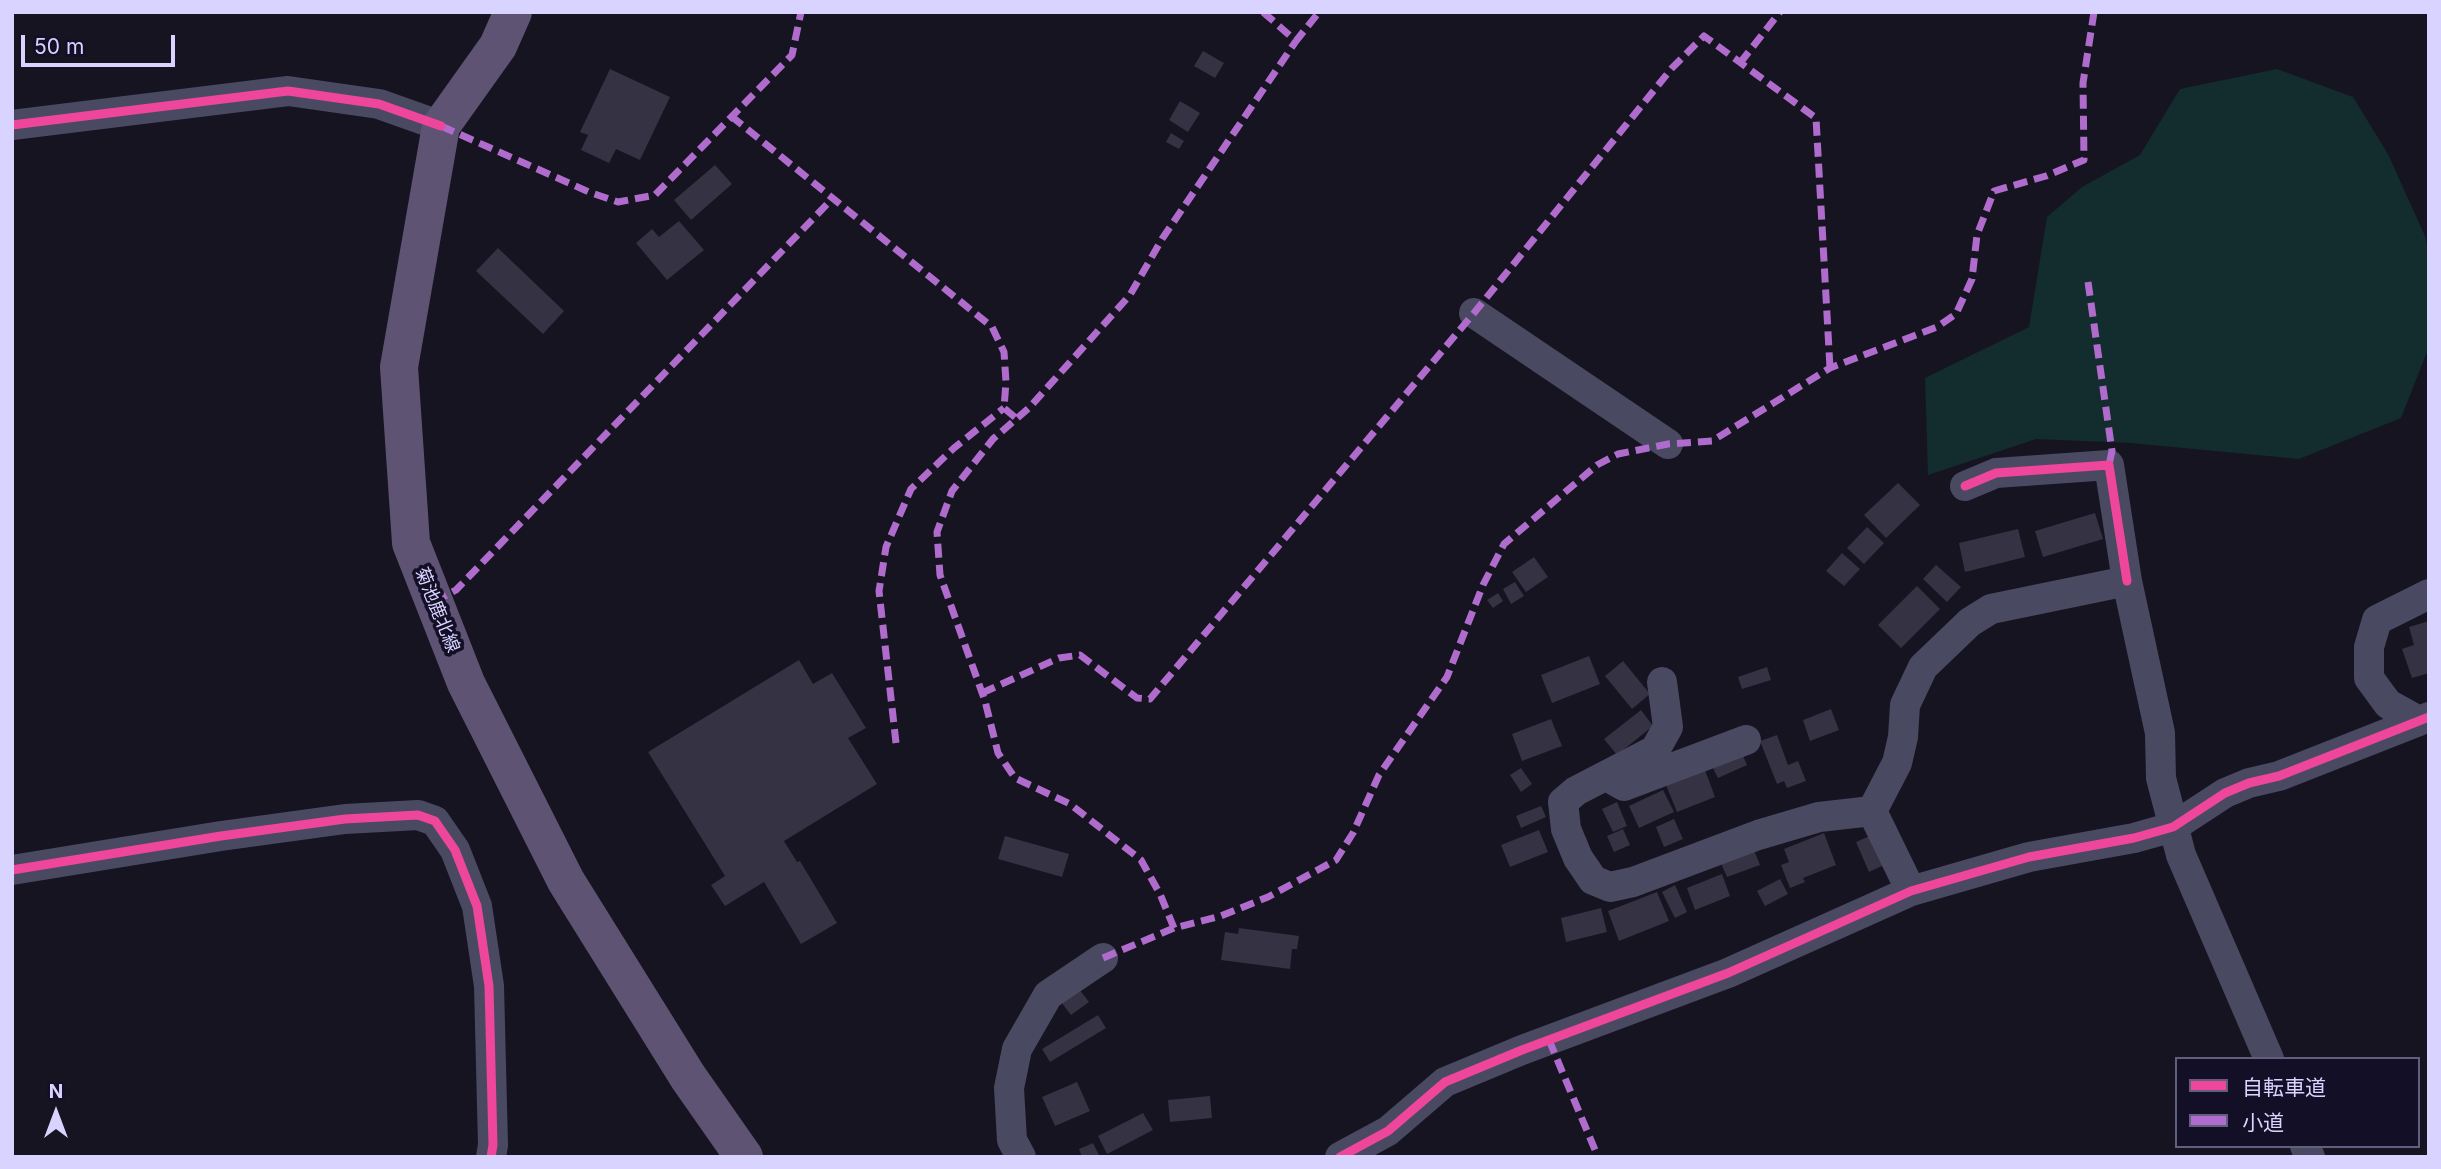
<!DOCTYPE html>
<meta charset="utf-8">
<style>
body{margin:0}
#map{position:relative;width:2441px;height:1169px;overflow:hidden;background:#161421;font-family:Inter,"Noto Sans JP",sans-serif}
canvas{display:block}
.frame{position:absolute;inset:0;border:14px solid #d9d4ff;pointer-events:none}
.legend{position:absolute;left:2175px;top:1057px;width:245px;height:91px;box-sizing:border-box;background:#130f26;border:2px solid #625e7d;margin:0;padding:9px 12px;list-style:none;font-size:21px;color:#d9d4ff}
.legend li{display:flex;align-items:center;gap:14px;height:35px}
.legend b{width:35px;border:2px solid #625e7d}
.north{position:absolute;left:21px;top:1078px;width:70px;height:70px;-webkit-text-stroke:5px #130f26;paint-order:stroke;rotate:0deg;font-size:19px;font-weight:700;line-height:28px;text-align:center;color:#d9d4ff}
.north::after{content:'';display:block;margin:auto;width:24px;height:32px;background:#d9d4ff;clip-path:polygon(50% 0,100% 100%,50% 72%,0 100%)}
.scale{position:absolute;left:21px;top:35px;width:154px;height:32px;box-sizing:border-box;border:4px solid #d9d4ff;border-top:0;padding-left:9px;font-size:21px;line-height:24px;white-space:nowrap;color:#d9d4ff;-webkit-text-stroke:5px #130f26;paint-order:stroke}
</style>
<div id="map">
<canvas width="2441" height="1169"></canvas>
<div class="frame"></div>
<ul class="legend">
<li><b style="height:9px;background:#ed469a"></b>自転車道</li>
<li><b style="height:9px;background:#b06ccc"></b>小道</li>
</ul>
<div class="north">N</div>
<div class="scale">50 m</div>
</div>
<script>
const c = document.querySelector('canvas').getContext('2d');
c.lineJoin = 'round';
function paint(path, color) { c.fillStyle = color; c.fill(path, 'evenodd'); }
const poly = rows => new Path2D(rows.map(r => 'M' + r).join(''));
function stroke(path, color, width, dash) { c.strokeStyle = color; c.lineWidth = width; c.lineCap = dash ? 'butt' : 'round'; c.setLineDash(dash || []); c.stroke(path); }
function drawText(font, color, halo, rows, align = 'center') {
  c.font = font + ' Inter,"Noto Sans JP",sans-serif'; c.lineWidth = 7; c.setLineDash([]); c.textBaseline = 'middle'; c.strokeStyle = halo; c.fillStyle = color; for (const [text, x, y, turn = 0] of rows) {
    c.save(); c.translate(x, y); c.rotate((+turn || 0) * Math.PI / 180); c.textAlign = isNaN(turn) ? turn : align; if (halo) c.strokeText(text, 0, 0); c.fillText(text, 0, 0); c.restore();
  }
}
paint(poly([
 [2277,69,2353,97,2388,154,2425,236,2429,253,2429,347,2401,418,2299,459,2131,443,2036,439,1928,475,1925,378,2029,327,2047,217,2082,187,2140,155,2180,89]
]), '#132c2d');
paint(poly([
 [1203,51,1224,63,1215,78,1194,66],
 [610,69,670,97,640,160,616,149,609,163,581,150,588,135,580,132],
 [1180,101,1200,113,1188,132,1169,120],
 [1171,133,1184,141,1179,149,1166,142],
 [715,165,732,184,691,220,674,200],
 [679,221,704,250,667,280,636,243,652,229,659,237],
 [498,248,564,311,543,334,476,271],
 [1898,483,1920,505,1886,538,1864,515],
 [2095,513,2103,539,2043,557,2035,531],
 [1867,527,1884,543,1864,564,1847,548],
 [2018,529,2025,557,1965,572,1959,543],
 [1842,553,1860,569,1844,586,1826,571],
 [1534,557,1548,577,1526,592,1512,572],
 [1936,565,1961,587,1947,602,1923,579],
 [1515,582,1524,596,1511,604,1503,589],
 [1917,586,1940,609,1901,648,1878,625],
 [1498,593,1503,601,1493,608,1487,600],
 [2429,621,2429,673,2412,678,2402,649,2414,645,2409,627],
 [1589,656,1600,684,1552,703,1541,675],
 [799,660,813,684,832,673,866,728,848,738,877,784,784,841,797,862,800,861,837,923,801,944,764,882,725,906,711,885,725,876,648,752],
 [1623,661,1650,694,1632,709,1605,676],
 [1767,667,1771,680,1742,689,1738,677],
 [1831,709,1839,730,1810,741,1803,720],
 [1641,710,1653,726,1617,755,1604,739],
 [1551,719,1562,746,1522,761,1512,734],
 [1777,735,1788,765,1798,761,1806,781,1787,788,1784,781,1777,784,1760,741],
 [1740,749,1747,765,1718,778,1710,762],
 [1521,768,1532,784,1521,792,1510,775],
 [1705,770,1715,797,1677,812,1666,785],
 [1663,790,1674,812,1639,828,1629,806],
 [1617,802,1627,826,1613,832,1602,809],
 [1541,806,1546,817,1521,828,1516,816],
 [1674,819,1683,839,1664,847,1656,827],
 [1623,829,1630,845,1614,852,1607,836],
 [1539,830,1548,852,1510,867,1501,845],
 [1824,833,1836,865,1803,878,1805,882,1790,888,1781,865,1789,862,1784,849],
 [1872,835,1884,865,1869,872,1856,842],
 [1005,836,1069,854,1062,877,998,859],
 [1753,848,1760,865,1727,877,1720,861],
 [1722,874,1730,896,1695,910,1687,888],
 [1780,879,1788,894,1765,906,1757,891],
 [1675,885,1687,912,1675,918,1662,892],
 [1657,892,1669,921,1619,941,1608,911],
 [1601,908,1607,932,1566,942,1561,918],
 [1239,928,1299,936,1297,949,1292,949,1290,969,1221,960,1225,932,1238,934],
 [1079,989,1089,1002,1071,1015,1061,1002],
 [1098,1015,1106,1028,1050,1062,1042,1049],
 [1077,1082,1090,1111,1055,1126,1042,1097],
 [1210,1096,1212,1118,1170,1122,1168,1100],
 [1143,1113,1153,1130,1107,1154,1098,1136],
 [1093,1143,1099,1155,1082,1157,1079,1149]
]), '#343243');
stroke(poly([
 [12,125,288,91,379,104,441,126],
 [1474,313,1668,444],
 [1965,486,1996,473,2109,465,2127,581],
 [1662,682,1668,727,1655,750,1576,791,1563,802,1566,829,1578,858,1593,880,1610,887,1633,882,1758,835,1819,817,1872,811],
 [2417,720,2388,704,2369,678,2369,647,2377,620,2429,594],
 [1610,778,1624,786,1746,740],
 [1872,811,1897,763,1903,737,1905,705,1923,667,1970,622,1991,609,2127,581,2160,733,2161,778,2181,855,2269,1059],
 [1872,811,1911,891],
 [12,870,221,836,345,819,418,815,435,821,455,850,477,906,489,986,493,1145,491,1157],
 [2305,1146,2310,1157],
 [1021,1157,1012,1140,1009,1088,1017,1049,1048,995,1103,958],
 [1340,1157,1388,1131,1445,1082,1522,1050,1728,973,1911,891,2029,857,2134,838,2173,827,2225,793,2249,783,2279,776,2429,717]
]), '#4a4962', 30);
stroke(poly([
 [513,12,498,46,441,126,399,367,411,543,466,683,566,881,688,1077,744,1157]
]), '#5e5373', 38);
stroke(poly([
 [1263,12,1296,41,1319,12],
 [1740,63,1780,12],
 [731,116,992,327,1004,352,1006,382,1004,408,1017,419],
 [441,126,589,192,618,202,655,195,792,55,801,12],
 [2088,282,2112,451,2109,465],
 [434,602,456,590,833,198],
 [982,693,1059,658,1080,655,1137,698,1150,699,1474,313,1672,68,1704,36,1816,118,1830,368],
 [896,743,879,591,886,547,911,489,954,448,1004,408],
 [1174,928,1160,894,1141,860,1070,804,1015,778,998,753,985,701,940,575,937,532,952,491,993,439,1029,408,1130,295,1162,239,1296,41],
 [1103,958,1174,928,1221,916,1268,897,1336,860,1353,833,1379,775,1447,677,1483,585,1504,544,1597,465,1618,454,1668,444,1712,441,1830,368,1937,327,1956,314,1972,279,1977,235,1994,191,2046,176,2084,160,2083,83,2094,12],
 [1549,1040,1598,1157]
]), '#b06ccc', 7, [14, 7]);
stroke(poly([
 [12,125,288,91,379,104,441,126],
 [1965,486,1996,473,2109,465,2127,581],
 [12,870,221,836,345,819,418,815,435,821,455,850,477,906,489,986,493,1145,491,1157],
 [1340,1157,1388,1131,1445,1082,1522,1050,1728,973,1911,891,2029,857,2134,838,2173,827,2225,793,2249,783,2279,776,2429,717]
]), '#ed469a', 9);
drawText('18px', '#d9d4ff', '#130f26', [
 ["菊池鹿北線",437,610,68]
]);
</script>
